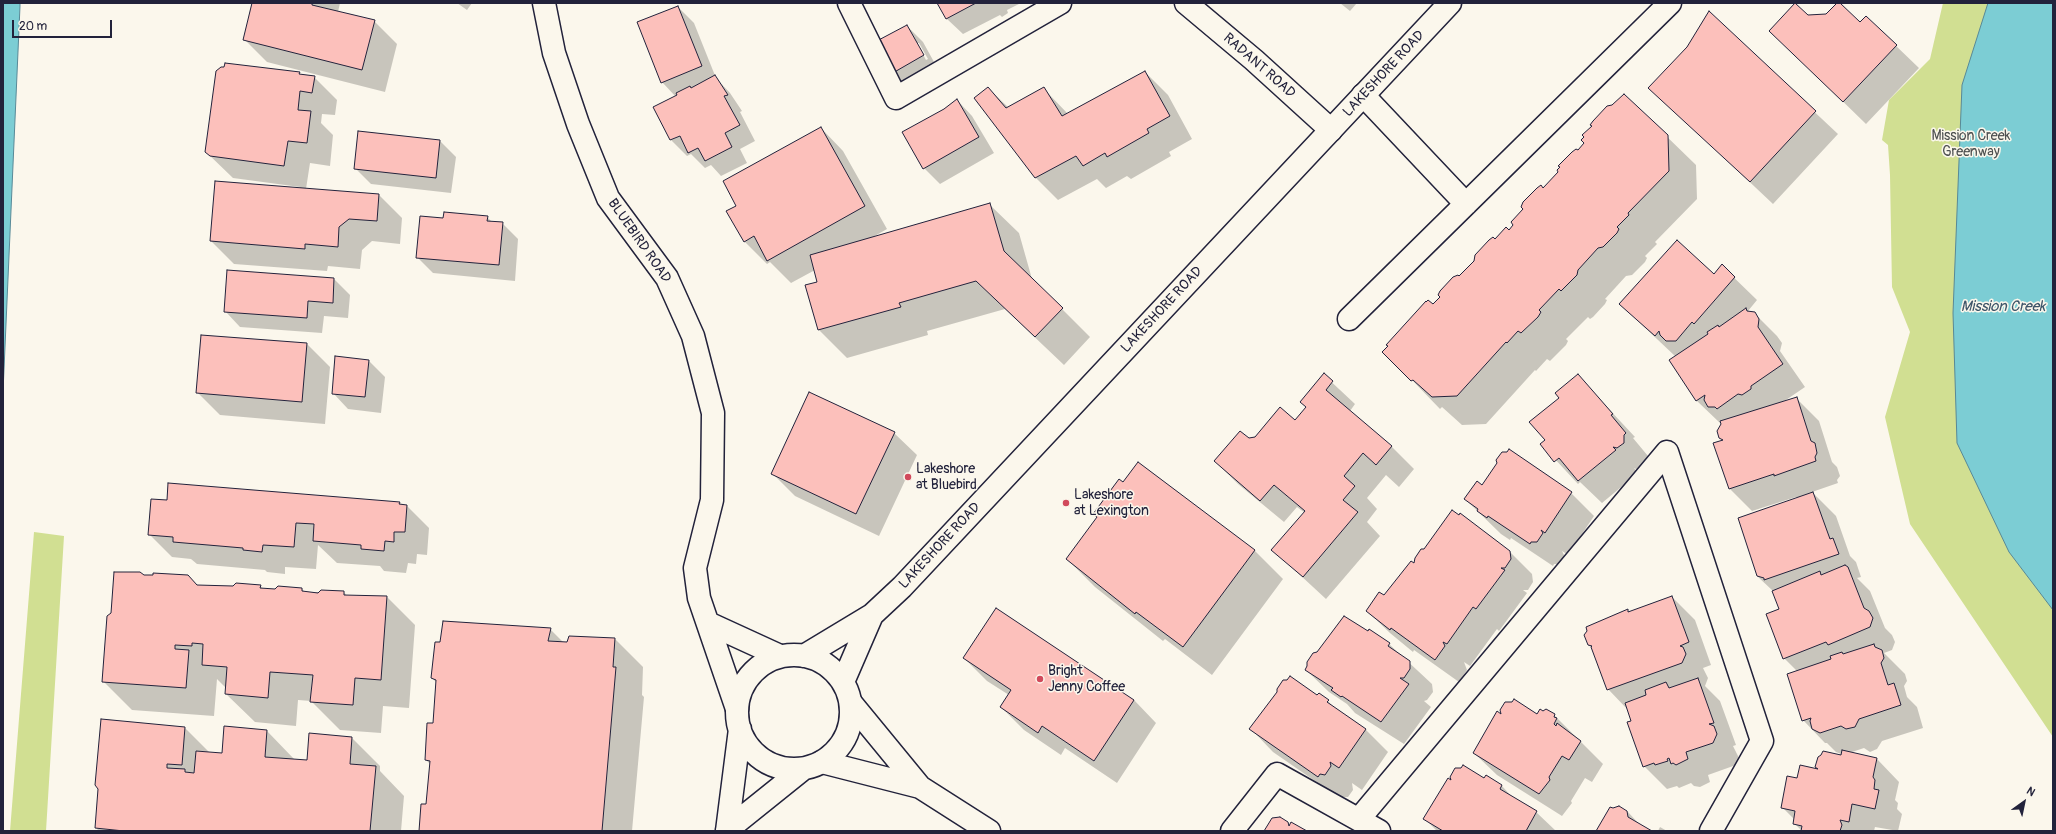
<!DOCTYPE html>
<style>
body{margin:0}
#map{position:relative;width:2056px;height:834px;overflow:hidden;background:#fbf7ec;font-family:Pangolin,sans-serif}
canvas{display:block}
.frame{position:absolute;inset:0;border:4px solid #22223b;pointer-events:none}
.north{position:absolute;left:2004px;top:782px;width:40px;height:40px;-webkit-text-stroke:3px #fbf7ec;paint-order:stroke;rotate:33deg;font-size:11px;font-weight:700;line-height:16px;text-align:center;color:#22223b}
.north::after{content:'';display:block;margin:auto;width:14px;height:18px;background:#22223b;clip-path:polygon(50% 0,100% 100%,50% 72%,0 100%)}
.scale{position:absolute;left:12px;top:20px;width:100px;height:18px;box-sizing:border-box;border:2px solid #22223b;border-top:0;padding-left:5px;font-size:12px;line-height:14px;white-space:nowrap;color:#22223b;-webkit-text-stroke:3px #fbf7ec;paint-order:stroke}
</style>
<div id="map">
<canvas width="2056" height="834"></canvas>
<div class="frame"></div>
<div class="north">N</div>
<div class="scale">20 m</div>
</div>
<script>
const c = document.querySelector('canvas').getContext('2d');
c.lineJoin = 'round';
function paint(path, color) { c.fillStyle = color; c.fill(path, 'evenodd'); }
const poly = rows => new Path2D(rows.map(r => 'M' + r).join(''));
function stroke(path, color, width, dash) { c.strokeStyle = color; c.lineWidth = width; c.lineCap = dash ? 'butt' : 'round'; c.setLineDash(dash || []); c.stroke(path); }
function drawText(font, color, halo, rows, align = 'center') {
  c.font = font + ' Pangolin,sans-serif'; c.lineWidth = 3; c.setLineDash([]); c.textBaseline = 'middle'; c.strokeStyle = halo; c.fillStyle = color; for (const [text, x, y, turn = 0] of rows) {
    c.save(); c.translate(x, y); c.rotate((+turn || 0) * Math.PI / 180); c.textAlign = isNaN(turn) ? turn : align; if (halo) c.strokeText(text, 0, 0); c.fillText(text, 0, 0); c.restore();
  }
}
paint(poly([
 [1943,3,2053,3,2053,737,1910,524,1885,417,1910,332,1892,287,1890,175,1888,145,1882,140,1889,100,1930,59],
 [34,532,64,536,46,831,10,831]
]), '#d1df92');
const water = poly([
 [3,3,20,3,20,6,3,392,3,3],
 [1988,3,2053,3,2053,610,2009,552,1957,443,1953,313,1962,85,1988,3]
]);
paint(water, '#7ccdd4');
stroke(water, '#588997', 1);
paint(poly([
 [251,3,340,3,338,12,374,21,397,44,385,92,267,62,244,39,253,5],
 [457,3,472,3,467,10],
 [939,3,1021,3,1007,10,1008,13,1002,17,1000,15,963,34,947,19],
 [1340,3,1357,3,1350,11],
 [1838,3,1860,24,1866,17,1919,68,1866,124,1793,53,1808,16,1827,15],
 [678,7,694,23,716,78,730,93,742,111,740,112,755,141,740,149,747,163,721,176,711,165,705,168,691,154,687,156,671,140,654,108,676,97,662,82],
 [1709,13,1838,134,1773,204,1650,88,1688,48],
 [907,26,923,42,939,71,907,89,892,73],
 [917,43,919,43,928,59,926,60],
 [1145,72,1168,95,1192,139,1169,152,1171,156,1131,179,1127,176,1106,188,1097,179,1058,200,1035,177,988,88,1009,108,1044,89,1068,114],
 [299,73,302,76,314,77,337,100,335,115,322,114,321,123,333,135,330,166,310,163,306,189,379,195,402,218,400,244,372,241,362,250,360,269,328,266,327,271,234,264,211,241,300,189,300,187,233,178,206,152],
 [1624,95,1696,165,1697,199,1655,242,1657,244,1645,256,1647,258,1645,262,1632,275,1626,276,1605,299,1607,300,1605,304,1593,317,1590,319,1588,317,1566,339,1568,341,1566,345,1550,361,1547,359,1536,371,1535,370,1486,424,1462,425,1442,407,1440,409,1384,351,1396,336,1433,306,1495,241,1509,231,1543,189,1586,143,1594,121],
 [957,100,972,116,994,153,940,184,924,168,944,109],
 [821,128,843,151,887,229,873,237,990,205,1019,233,1032,279,1090,337,1064,365,1005,309,927,331,928,335,847,358,819,330,819,283,815,270,791,283,770,262,767,264,744,241,737,206],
 [440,141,456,157,451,193,371,184,355,168],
 [487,217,492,222,502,223,518,239,515,281,433,273,417,257,444,219],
 [1722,266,1757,300,1748,311,1754,313,1777,336,1782,343,1780,351,1805,387,1783,402,1796,398,1819,421,1832,462,1837,467,1840,476,1837,480,1838,483,1812,492,1836,516,1850,556,1856,562,1861,577,1857,578,1870,591,1885,628,1892,635,1895,642,1892,650,1884,653,1905,674,1907,681,1904,686,1907,697,1917,707,1923,728,1882,741,1877,749,1870,752,1864,748,1849,753,1877,759,1899,782,1895,800,1898,803,1897,809,1902,814,1898,831,1875,827,1874,831,1802,831,1794,823,1795,820,1782,807,1798,779,1821,771,1844,755,1836,752,1827,743,1825,743,1803,720,1797,671,1784,658,1781,610,1773,591,1757,576,1798,498,1796,497,1752,511,1729,488,1723,441,1720,438,1722,422,1720,423,1697,401,1671,360,1676,357,1620,304,1714,275],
 [228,271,334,279,350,295,348,318,324,316,322,333,240,327,225,311],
 [201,336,307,344,330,367,325,424,220,415,197,392],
 [369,361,385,377,381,413,348,409,333,393],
 [1324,375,1355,404,1350,411,1392,447,1414,469,1399,487,1386,475,1367,498,1377,509,1367,522,1380,536,1326,599,1273,550,1305,513,1297,507,1284,522,1238,484,1215,461,1249,439,1295,421,1307,407],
 [1578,376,1635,437,1633,438,1648,456,1647,466,1640,471,1634,468,1638,473,1602,503,1580,482,1578,484,1541,444,1546,440,1560,398],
 [894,433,917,455,879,536,795,496,772,473],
 [1138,464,1255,551,1283,579,1212,675,1165,639,1163,641,1095,587,1067,559],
 [1482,486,1571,493,1594,516,1568,555,1562,551,1565,557,1560,564,1554,564,1553,566,1511,538,1510,540,1501,534,1465,499],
 [399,503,407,506,429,528,427,555,417,554,416,564,408,563,406,573,384,571,380,566,337,563,318,545,316,569,285,567,285,574,267,572,265,570,197,564,191,559,172,557,149,534],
 [1509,551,1532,574,1533,582,1528,590,1523,590,1527,593,1499,631,1497,629,1470,666,1464,662,1467,670,1459,682,1414,650,1413,652,1390,633,1367,611,1384,597,1415,565],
 [144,576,188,576,198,586,260,586,263,589,302,589,305,592,344,592,347,596,387,597,415,625,409,708,383,706,381,733,340,730,311,701,298,700,296,726,255,722,226,694,227,689,217,679,214,716,132,710,103,681],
 [1672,597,1695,620,1711,665,1703,668,1708,678,1705,686,1720,701,1736,745,1733,746,1739,758,1736,765,1708,775,1710,782,1700,787,1694,786,1691,783,1679,788,1677,786,1667,789,1644,766,1628,710,1608,689,1592,648,1588,645,1609,619,1608,618,1627,610,1629,612],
 [550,629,564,643,568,643,570,637,615,639,643,667,642,695,644,697,632,831,420,831,427,805,430,764,426,760,434,724,437,683,432,678],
 [1368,633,1389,644,1432,684,1433,692,1427,700,1424,701,1431,707,1404,744,1355,713,1347,704,1329,692,1306,670],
 [964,658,1134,700,1156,723,1117,783,1065,748,1061,755,1024,730,1001,707,1009,695,987,681],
 [1317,696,1328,701,1336,710,1366,730,1388,752,1362,790,1352,783,1353,790,1348,797,1342,797,1341,799,1273,752,1251,729,1265,712],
 [1543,712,1554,715,1603,764,1592,782,1585,778,1571,801,1572,803,1562,816,1497,775,1474,753,1503,716,1537,715],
 [185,728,210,753,223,754,267,731,295,760,308,761,352,738,380,766,380,771,404,796,401,831,99,831,96,828],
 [1484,780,1502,786,1513,798,1536,812,1556,831,1437,831,1424,818,1453,782],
 [1627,811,1641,826,1650,831,1597,831],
 [1660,827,1667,831,1658,831]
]), '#0003');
const building = poly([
 [252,3,312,3,312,5,375,20,362,70,243,40,252,3],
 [937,3,976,3,946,19,937,3],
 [1795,3,1808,15,1826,14,1837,3,1840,3,1860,22,1866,16,1897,45,1843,102,1769,31,1795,3],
 [678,6,702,66,661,83,637,22,678,6],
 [1709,11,1816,111,1750,182,1648,88,1687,47,1709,11],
 [907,25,924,55,891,74,873,43,907,25],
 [225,63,300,72,299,74,315,76,312,93,300,91,298,110,311,111,307,143,288,141,284,166,210,156,205,152,216,71,221,67,224,67,225,63],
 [1145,71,1170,116,1147,129,1149,133,1107,157,1105,153,1083,166,1076,156,1035,178,974,98,988,87,1006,108,1044,87,1062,116,1145,71],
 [715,75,728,95,724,96,740,125,725,133,732,147,705,161,698,148,688,153,680,136,670,140,653,107,677,95,676,93,690,86,691,88,715,75],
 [1624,94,1668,135,1669,171,1628,213,1629,215,1617,227,1619,229,1617,233,1603,247,1598,248,1578,270,1577,275,1561,291,1559,289,1539,310,1541,312,1538,317,1521,333,1518,331,1507,343,1506,342,1457,396,1432,397,1413,380,1411,381,1382,352,1388,346,1386,345,1426,301,1426,302,1428,300,1433,304,1440,297,1438,295,1440,291,1453,277,1458,275,1459,276,1474,261,1475,255,1489,240,1493,237,1495,239,1506,227,1509,230,1513,225,1511,222,1523,209,1521,207,1523,202,1537,188,1541,185,1543,188,1558,172,1557,170,1560,167,1558,166,1572,152,1576,149,1578,150,1584,143,1581,140,1584,137,1582,135,1592,126,1590,125,1593,121,1607,106,1612,105,1624,94],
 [957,99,979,137,923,169,902,132,944,109,957,99],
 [821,127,865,206,767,261,754,236,744,242,726,211,736,206,723,181,821,127],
 [358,131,440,140,436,178,354,169,358,131],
 [215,181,379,194,377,221,349,219,339,227,338,247,305,244,305,249,210,241,215,181],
 [990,203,1004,251,1063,308,1035,337,976,281,899,303,901,307,818,330,805,285,817,282,810,255,990,203],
 [444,212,488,216,487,221,503,222,499,265,416,258,420,216,443,218,444,212],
 [1677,240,1714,274,1722,264,1735,277,1694,324,1692,322,1676,341,1666,341,1660,335,1659,331,1655,336,1619,304,1677,240],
 [227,270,334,278,333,303,308,301,307,318,224,312,227,270],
 [1746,308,1747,311,1755,312,1759,319,1758,327,1783,364,1751,386,1751,389,1742,395,1738,394,1717,409,1715,407,1708,407,1704,400,1705,395,1696,401,1669,360,1708,334,1707,332,1718,325,1719,327,1746,308],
 [201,335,307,343,302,402,196,393,201,335],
 [335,356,369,360,365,397,332,394,335,356],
 [1324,373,1333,381,1326,390,1392,446,1376,465,1363,453,1344,476,1355,486,1343,500,1358,512,1303,577,1271,550,1305,511,1274,485,1260,501,1214,461,1240,431,1249,438,1255,437,1280,407,1295,420,1306,407,1300,402,1324,373],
 [1578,374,1613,414,1611,415,1626,433,1624,435,1624,443,1617,448,1613,447,1616,450,1578,481,1559,458,1554,462,1540,444,1545,440,1529,422,1559,398,1555,393,1578,374],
 [809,392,895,432,856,514,771,474,809,392],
 [1797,397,1811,441,1815,443,1817,453,1815,457,1816,461,1774,476,1774,474,1729,489,1713,443,1723,440,1719,438,1717,431,1721,424,1720,421,1797,397],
 [1509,449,1572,492,1545,533,1541,530,1543,533,1537,542,1531,542,1530,544,1488,516,1487,518,1477,511,1478,509,1464,499,1477,481,1482,485,1497,463,1496,460,1502,452,1507,452,1509,449],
 [1138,462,1255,550,1183,647,1136,612,1135,614,1066,559,1097,517,1093,514,1119,479,1123,482,1138,462],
 [168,483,400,502,399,504,407,505,405,532,394,532,394,542,385,541,384,551,361,549,361,545,313,541,314,524,296,523,294,547,263,545,262,552,243,550,243,548,173,542,173,537,148,535,151,499,167,500,168,483],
 [1813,492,1830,539,1833,538,1839,554,1764,580,1764,578,1757,576,1738,518,1813,492],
 [1452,510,1459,515,1460,513,1510,551,1511,559,1505,568,1501,568,1505,570,1476,609,1473,607,1447,644,1443,642,1445,646,1435,660,1391,628,1390,630,1366,611,1379,592,1384,595,1411,561,1414,563,1415,558,1421,549,1424,549,1452,510],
 [1845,565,1848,567,1864,608,1869,611,1873,618,1870,627,1828,645,1826,642,1783,659,1766,614,1779,609,1772,591,1820,571,1821,575,1845,565],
 [114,572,140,572,144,575,153,575,153,573,188,575,197,585,233,586,236,583,261,585,260,588,275,589,278,586,302,588,302,591,318,593,321,590,344,591,344,595,387,596,381,680,355,678,353,705,310,702,313,675,270,672,268,698,225,694,227,667,202,665,203,644,192,643,192,646,175,645,175,649,189,650,186,688,102,682,107,616,111,613,114,572],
 [1672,596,1689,642,1680,646,1683,647,1686,654,1682,663,1607,690,1591,647,1592,646,1588,645,1584,635,1587,631,1586,627,1628,609,1628,612,1672,596],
 [996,608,1134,700,1094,761,1042,726,1038,733,1000,707,1011,690,963,658,996,608],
 [1344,616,1368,631,1369,629,1390,643,1388,646,1410,661,1410,669,1404,678,1400,678,1409,684,1381,722,1342,696,1341,697,1331,690,1333,688,1305,670,1307,666,1307,662,1313,653,1317,652,1344,616],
 [443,621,551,628,548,641,567,642,569,636,615,638,613,667,616,667,602,831,419,831,421,804,426,804,430,761,425,760,427,723,433,723,436,680,431,678,435,642,440,642,443,621],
 [1874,644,1875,647,1882,650,1884,658,1881,663,1888,685,1894,683,1901,705,1859,719,1855,727,1846,729,1841,726,1820,733,1812,729,1810,721,1811,718,1802,721,1787,674,1831,659,1830,656,1842,652,1843,654,1874,644],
 [1290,676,1317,695,1319,693,1329,700,1327,702,1366,729,1339,768,1330,762,1331,766,1325,775,1320,774,1318,777,1249,729,1277,692,1277,689,1283,680,1287,680,1290,676],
 [1698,678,1714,723,1709,724,1714,726,1717,734,1713,743,1686,752,1688,759,1676,765,1673,763,1671,764,1669,758,1667,759,1668,761,1655,765,1654,763,1643,767,1627,722,1631,721,1625,703,1646,695,1645,690,1666,682,1669,688,1698,678],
 [1514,699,1537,714,1540,709,1543,711,1546,709,1555,714,1554,717,1557,718,1554,724,1556,726,1557,723,1581,741,1569,760,1562,756,1549,777,1550,780,1539,794,1473,753,1497,711,1501,714,1500,710,1505,702,1512,702,1514,699],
 [101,719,185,727,182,765,167,764,167,768,185,769,185,772,194,773,196,751,222,753,224,726,267,730,265,757,307,760,309,733,352,737,350,764,376,766,370,831,124,831,95,828,98,789,95,785,101,719],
 [1842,750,1877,758,1873,777,1875,780,1874,789,1879,790,1875,809,1852,804,1849,822,1840,820,1842,825,1840,831,1801,831,1802,826,1793,824,1795,811,1781,808,1787,776,1797,778,1800,765,1818,769,1815,767,1818,757,1821,755,1823,751,1841,755,1842,750],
 [1463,765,1484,778,1486,775,1502,785,1500,789,1537,811,1526,831,1443,831,1423,819,1448,778,1451,780,1450,777,1455,768,1461,768,1463,765],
 [1619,806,1627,811,1628,817,1652,831,1596,831,1610,807,1613,808,1619,806],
 [1280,817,1288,822,1289,826,1291,822,1307,831,1264,831,1272,818,1280,817]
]);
paint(building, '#fcc0bb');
stroke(building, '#22223b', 1);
const minor = poly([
 [544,3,554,53,578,124,608,198,667,278,693,336,713,413,712,500,695,568,699,598,737,709],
 [849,3,896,98,1060,3],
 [1186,3,1254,60,1331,130],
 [1363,95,1466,204],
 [1349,319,1670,3],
 [708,623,780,656],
 [851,703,920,787,989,831],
 [822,762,920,787],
 [1359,819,1667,452,1762,741,1711,831],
 [1232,831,1277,774,1379,831]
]);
const major = poly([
 '737 712a57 57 0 1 1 114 0a57 57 0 1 1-114 0Z',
 [804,656,872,615,902,587,1450,3],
 [843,682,872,615],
 [727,830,803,769],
 [727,831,740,729]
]);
stroke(minor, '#22223b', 25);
stroke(major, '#22223b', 25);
stroke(minor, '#fbf7ec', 22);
stroke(major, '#fbf7ec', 22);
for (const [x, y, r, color] of [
 [908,477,4,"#d1495b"],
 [1066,503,4,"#d1495b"],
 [1040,679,4,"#d1495b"]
]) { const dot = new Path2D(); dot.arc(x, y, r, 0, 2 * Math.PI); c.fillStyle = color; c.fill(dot); stroke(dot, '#fbf7ec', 1.5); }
drawText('14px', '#22223b', '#fbf7ec', [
 ["RADANT ROAD",1259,66,41],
 ["LAKESHORE ROAD",1384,74,-47],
 ["BLUEBIRD ROAD",639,241,55],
 ["LAKESHORE ROAD",1162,310,-47],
 ["LAKESHORE ROAD",940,546,-47]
]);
drawText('14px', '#4e5151', '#fbf7ec', [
 ["Mission Creek",1971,136],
 ["Greenway",1971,152]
]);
drawText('14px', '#22223b', '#fbf7ec', [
 ["Lakeshore",916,469],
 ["at Bluebird",916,485],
 ["Lakeshore",1074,495],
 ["at Lexington",1074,511],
 ["Bright",1048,671],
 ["Jenny Coffee",1048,687]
], 'left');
drawText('italic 15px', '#3d5569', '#fbf7ec', [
 ["Mission Creek",2003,307]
]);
</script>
